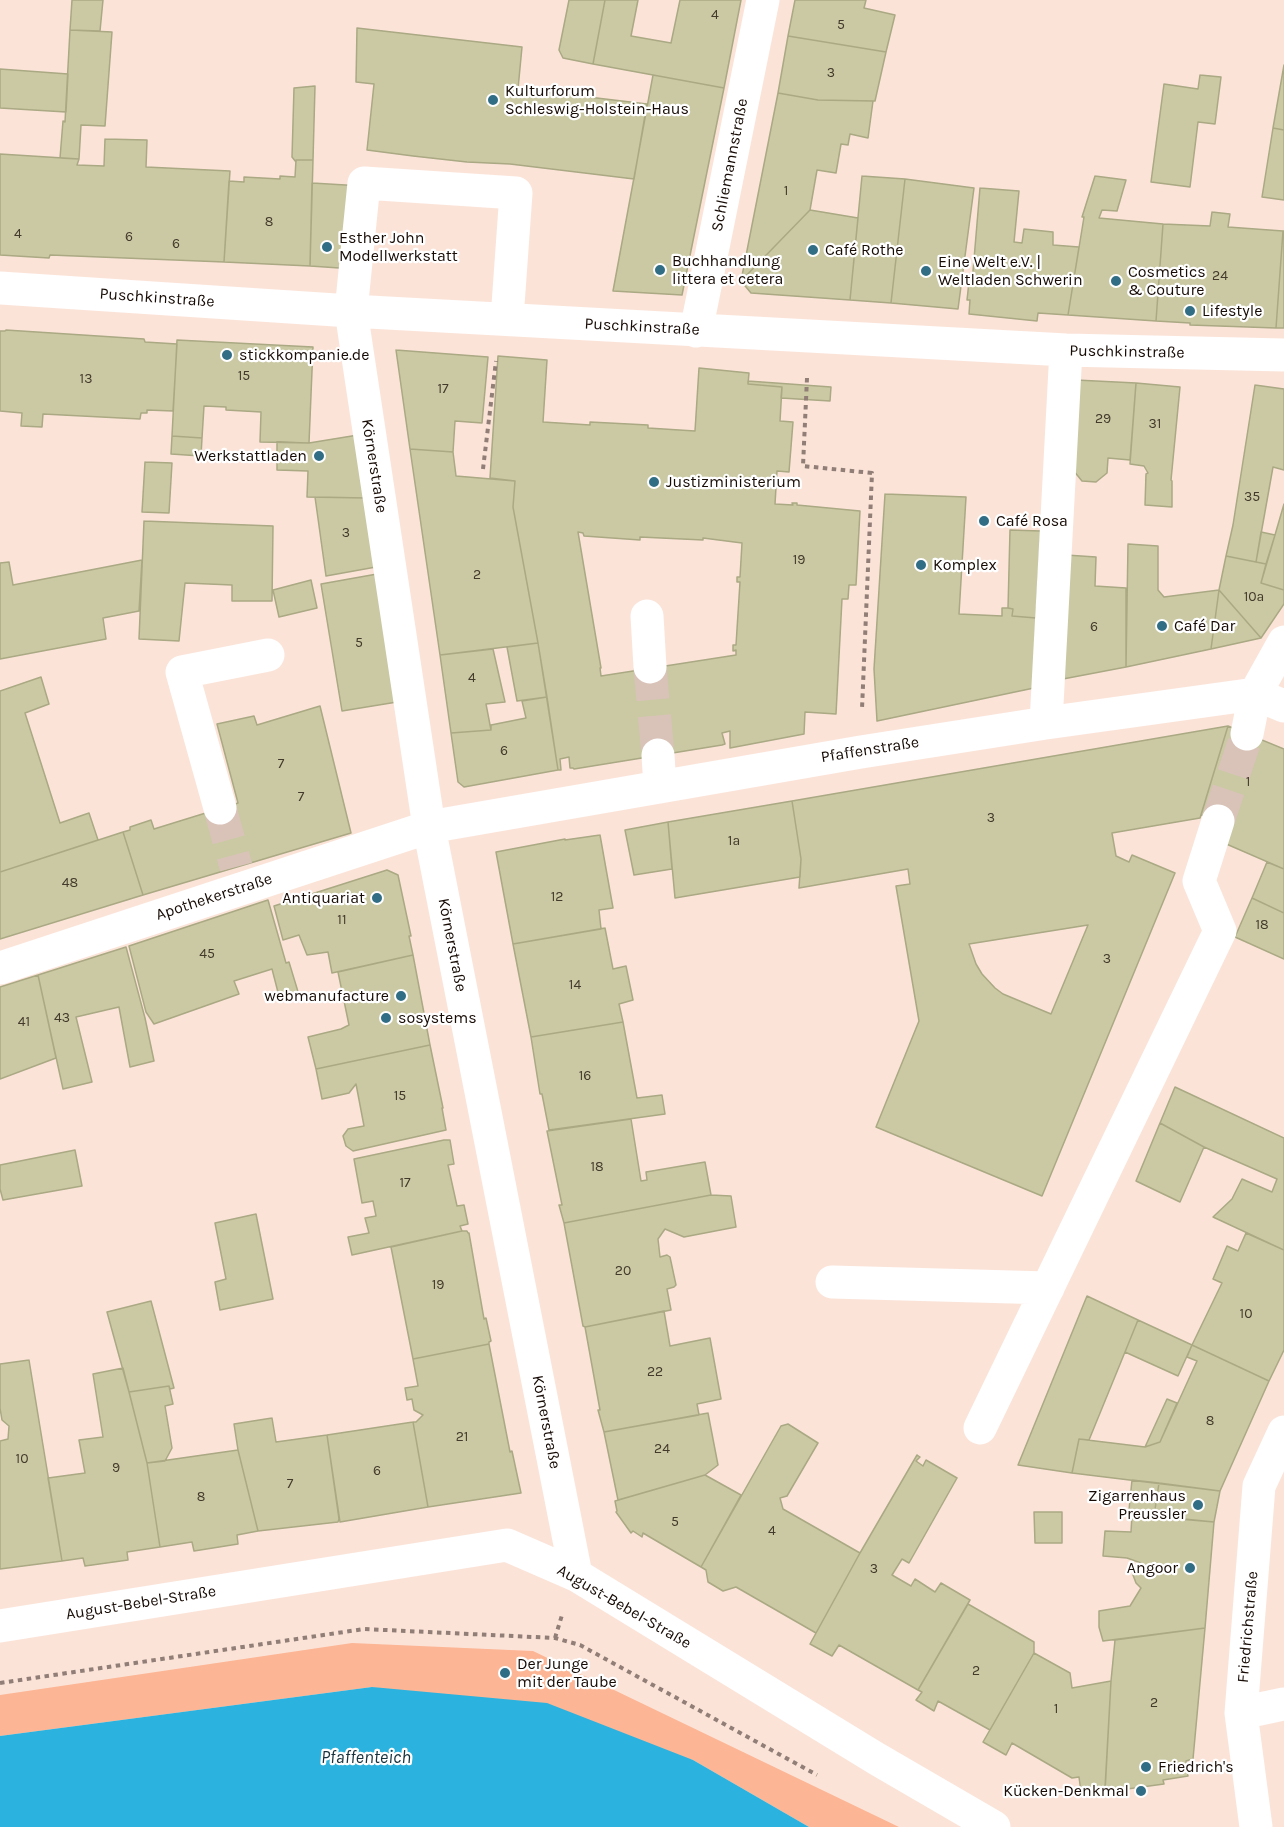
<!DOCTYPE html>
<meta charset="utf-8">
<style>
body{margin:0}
canvas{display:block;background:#fbe3d8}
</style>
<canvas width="1284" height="1827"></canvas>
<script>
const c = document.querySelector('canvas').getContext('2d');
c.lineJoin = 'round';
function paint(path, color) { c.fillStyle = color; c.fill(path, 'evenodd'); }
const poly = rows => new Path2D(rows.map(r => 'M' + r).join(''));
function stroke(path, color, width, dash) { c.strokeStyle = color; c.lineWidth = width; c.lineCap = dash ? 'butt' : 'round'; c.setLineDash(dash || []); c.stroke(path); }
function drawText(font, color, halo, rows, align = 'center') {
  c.font = font + ' Karla,sans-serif'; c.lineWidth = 4.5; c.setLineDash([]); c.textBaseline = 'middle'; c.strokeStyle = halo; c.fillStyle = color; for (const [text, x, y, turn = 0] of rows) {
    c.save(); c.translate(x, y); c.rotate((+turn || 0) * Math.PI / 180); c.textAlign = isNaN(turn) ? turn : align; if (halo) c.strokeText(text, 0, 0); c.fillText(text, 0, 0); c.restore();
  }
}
paint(poly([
 [352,1643,533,1651,899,1827,809,1827,693,1760,372,1687,0,1736,0,1695]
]), '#fcb695');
paint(poly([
 [372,1687,547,1703,693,1760,809,1827,0,1827,0,1736]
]), '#2bb2df');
const building = poly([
 [72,0,103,0,100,31,70,30,72,0],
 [569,0,605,0,593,64,563,58,559,50,569,0],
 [605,0,638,0,631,36,671,43,680,0,741,0,724,88,593,64,605,0],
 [795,0,866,0,864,8,895,15,886,52,788,36,795,0],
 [357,28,522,47,518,89,571,95,572,92,580,93,580,96,647,104,634,179,510,164,467,162,413,156,367,150,374,84,356,82,357,28],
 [70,30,112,32,105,126,81,125,79,159,60,158,63,121,65,122,70,30],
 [788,36,886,52,875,101,818,100,778,93,788,36],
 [1284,65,1284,130,1273,128,1284,65],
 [0,69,68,74,66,112,0,108,0,69],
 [653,75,724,88,682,295,613,291,653,75],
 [1200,75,1221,77,1215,124,1198,122,1190,187,1151,182,1164,84,1198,89,1200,75],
 [315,86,313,160,296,160,296,162,292,157,294,88,315,86],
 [778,93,818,100,873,101,868,138,850,134,848,145,841,144,836,173,817,170,810,210,741,281,778,93],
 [1273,128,1284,130,1284,200,1262,197,1273,128],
 [105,139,147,140,146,167,230,171,224,262,50,255,49,258,0,255,0,154,79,159,77,165,104,166,105,139],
 [296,160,313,160,310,266,224,262,229,181,244,182,244,177,280,179,280,176,295,177,296,160],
 [862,176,905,179,891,303,850,300,862,176],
 [1095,176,1126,180,1117,211,1102,210,1099,218,1163,224,1156,321,1068,315,1084,217,1082,217,1095,176],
 [905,179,974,188,958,309,891,303,905,179],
 [312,183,362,186,354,269,310,266,312,183],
 [980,188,1019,191,1014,242,1022,243,1024,229,1053,232,1053,245,1079,247,1068,315,1038,313,1037,321,969,314,970,300,967,300,969,282,972,283,980,188],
 [810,210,858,218,850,300,751,293,741,281,810,210],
 [1212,212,1230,214,1228,227,1283,231,1276,328,1190,325,1190,323,1156,321,1163,224,1210,226,1212,212],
 [1283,231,1284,231,1284,328,1276,328,1283,231],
 [6,330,144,339,145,342,177,344,173,411,147,410,147,413,141,413,140,419,43,414,42,427,21,426,22,413,0,411,0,331,5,331,6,330],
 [177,340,313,347,309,443,260,442,261,412,226,410,226,407,204,406,202,438,172,436,177,340],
 [396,350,488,357,482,423,455,421,453,452,410,449,396,350],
 [498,356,547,360,543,422,590,425,590,422,648,425,648,428,695,431,699,368,749,373,748,384,782,387,780,421,793,422,789,472,777,471,775,504,793,505,792,503,797,503,797,505,860,511,856,585,849,585,848,599,842,599,836,714,805,712,804,734,730,748,730,731,722,733,725,744,722,745,574,769,573,768,570,768,569,757,560,759,561,770,558,770,538,643,513,507,515,481,490,478,498,356],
 [578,532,583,533,584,536,640,540,640,537,703,540,703,538,742,543,740,577,737,577,737,582,740,582,736,645,733,645,733,651,736,650,736,655,601,676,600,668,601,668,578,532],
 [1076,380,1136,383,1130,460,1108,458,1107,473,1096,482,1082,481,1073,470,1076,380],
 [748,381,831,387,830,401,781,398,782,387,748,384,748,381],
 [1136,383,1180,387,1171,480,1172,481,1172,507,1145,505,1146,474,1148,473,1144,466,1130,464,1136,383],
 [1255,385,1284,389,1284,470,1273,467,1256,562,1226,556,1233,525,1255,385],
 [358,435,366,498,307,497,308,471,277,470,277,442,309,443,358,435],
 [172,436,202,438,201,456,171,454,172,436],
 [410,449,453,452,456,476,515,481,513,507,538,643,440,655,410,449],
 [145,462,172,463,169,513,142,512,145,462],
 [885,494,966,497,959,614,1002,616,1002,608,1008,608,1013,609,1012,616,1036,618,1034,688,877,721,874,669,885,494],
 [315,497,366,498,376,567,326,576,315,497],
 [1284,504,1284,590,1261,583,1284,504],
 [144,521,273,526,272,601,232,601,232,585,185,583,179,641,139,639,144,521],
 [1010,530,1041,531,1036,618,1012,616,1013,609,1008,608,1010,530],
 [1261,532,1275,535,1266,564,1256,562,1261,532],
 [1128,544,1158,546,1158,590,1164,597,1219,590,1211,649,1126,667,1128,544],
 [1066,555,1096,557,1095,586,1126,588,1126,667,1063,679,1066,555],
 [1226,556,1266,564,1261,583,1284,590,1284,604,1261,638,1219,590,1226,556],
 [142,560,139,611,103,618,106,639,0,659,0,563,9,562,13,585,142,560],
 [377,574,397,702,342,711,321,584,377,574],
 [311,580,317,608,279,617,273,590,311,580],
 [1219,590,1261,638,1211,649,1219,590],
 [538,643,547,697,517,701,507,647,538,643],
 [493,649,505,702,486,704,491,730,451,733,440,655,493,649],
 [41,677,49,704,25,713,60,823,89,813,98,840,0,872,0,691,41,677],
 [547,697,558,770,464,787,458,782,451,733,491,730,491,725,526,718,522,701,547,697],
 [320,706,351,833,143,895,123,832,130,830,130,827,151,820,154,829,238,803,217,724,254,716,257,725,320,706],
 [1228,726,1200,818,1112,833,1116,856,1129,862,1132,855,1175,873,1042,1196,876,1127,919,1021,896,886,910,884,908,869,799,888,801,859,792,801,1228,726],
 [1088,925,1051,1014,1003,994,995,988,982,974,976,964,969,944,1088,925],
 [1228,726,1284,749,1284,869,1224,843,1218,821,1201,815,1228,726],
 [792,801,801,859,800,877,675,898,668,822,792,801],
 [668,822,672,869,634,875,625,830,668,822],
 [123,832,143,895,0,939,0,872,123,832],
 [600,835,613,908,599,910,601,929,513,944,496,852,565,839,565,840,600,835],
 [1267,862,1284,869,1284,913,1252,898,1267,862],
 [387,870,398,875,411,936,409,936,413,955,332,973,328,952,307,955,299,935,283,940,274,906,387,870],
 [1252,898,1284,913,1284,959,1235,937,1252,898],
 [268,900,286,963,289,962,299,995,280,1000,272,969,234,981,239,994,154,1024,146,1012,129,946,268,900],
 [605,928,613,969,626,966,633,1000,619,1004,623,1022,531,1037,513,944,605,928],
 [126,947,145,1018,154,1061,130,1067,119,1007,76,1017,92,1082,63,1089,38,975,126,947],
 [413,955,430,1045,316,1069,308,1037,341,1029,349,1025,338,972,413,955],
 [38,975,56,1058,0,1079,0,987,38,975],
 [623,1022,637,1098,662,1095,665,1114,549,1130,542,1094,540,1094,531,1037,623,1022],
 [430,1045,443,1108,442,1108,446,1130,353,1151,346,1146,343,1136,348,1129,364,1126,356,1084,349,1093,322,1099,316,1069,430,1045],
 [1175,1087,1284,1138,1284,1250,1213,1217,1232,1199,1242,1179,1272,1192,1277,1179,1204,1147,1160,1123,1175,1087],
 [631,1119,641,1181,647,1180,646,1172,705,1162,711,1195,564,1223,559,1205,562,1205,547,1131,631,1119],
 [1160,1123,1204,1147,1180,1202,1136,1181,1160,1123],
 [444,1140,450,1140,454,1164,448,1165,457,1206,464,1205,468,1224,460,1226,462,1231,352,1255,348,1237,369,1233,365,1218,376,1216,373,1201,362,1203,354,1159,444,1140],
 [75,1150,82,1186,3,1200,0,1189,0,1165,75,1150],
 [711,1195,731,1196,736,1227,684,1237,665,1229,658,1239,660,1257,667,1255,670,1257,676,1285,674,1287,667,1289,671,1310,585,1327,583,1326,564,1223,711,1195],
 [256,1214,273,1299,220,1310,215,1282,226,1279,215,1223,256,1214],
 [462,1231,467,1231,468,1233,469,1233,484,1319,486,1318,491,1341,489,1342,489,1344,413,1359,391,1247,462,1231],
 [1246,1233,1284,1250,1284,1350,1269,1381,1192,1345,1222,1283,1213,1279,1227,1246,1238,1251,1246,1233],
 [1087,1296,1138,1320,1125,1352,1089,1440,1079,1439,1072,1473,1018,1465,1087,1296],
 [151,1301,174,1388,170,1389,169,1386,129,1392,107,1312,151,1301],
 [664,1311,670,1346,710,1338,721,1399,697,1404,699,1415,604,1432,598,1410,600,1410,585,1327,664,1311],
 [1138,1320,1192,1345,1178,1376,1125,1352,1138,1320],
 [489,1344,510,1452,512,1451,521,1493,428,1507,413,1422,416,1422,423,1415,414,1410,412,1399,407,1400,405,1388,418,1386,413,1359,489,1344],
 [1192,1345,1269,1381,1220,1491,1072,1473,1079,1439,1145,1447,1160,1442,1197,1361,1187,1357,1192,1345],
 [29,1360,62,1561,0,1569,0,1441,8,1439,9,1426,2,1420,0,1408,0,1364,29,1360],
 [123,1368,147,1463,160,1547,127,1552,128,1560,85,1566,83,1558,62,1561,48,1478,85,1473,79,1440,103,1437,93,1374,123,1368],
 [169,1386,173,1404,165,1406,172,1448,165,1461,147,1463,129,1392,169,1386],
 [1167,1399,1177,1403,1160,1442,1145,1447,1167,1399],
 [708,1413,718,1465,705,1475,618,1500,604,1432,708,1413],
 [272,1418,276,1442,327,1435,339,1519,338,1522,258,1531,238,1450,234,1424,272,1418],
 [413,1422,428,1507,340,1522,327,1435,413,1422],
 [788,1424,818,1443,787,1496,780,1498,783,1509,860,1553,816,1633,736,1587,723,1591,708,1582,706,1570,701,1567,781,1426,788,1424],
 [238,1450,258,1531,237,1535,238,1544,194,1551,192,1542,160,1547,147,1463,238,1450],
 [917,1455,920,1457,916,1461,923,1466,926,1460,957,1478,909,1563,902,1559,892,1575,911,1586,915,1579,935,1592,941,1583,970,1600,918,1690,839,1645,832,1656,810,1644,860,1553,917,1455],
 [705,1475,741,1495,701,1567,643,1533,642,1537,633,1531,631,1533,616,1512,617,1511,615,1501,705,1475],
 [1132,1480,1159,1483,1154,1516,1132,1515,1133,1510,1129,1510,1132,1480],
 [1159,1483,1220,1491,1214,1522,1154,1516,1159,1483],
 [1034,1512,1062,1512,1062,1543,1035,1543,1034,1512],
 [1132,1515,1214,1522,1205,1628,1103,1641,1099,1627,1099,1611,1130,1606,1141,1588,1136,1583,1133,1575,1135,1568,1141,1563,1127,1558,1103,1556,1105,1531,1131,1532,1132,1515],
 [968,1604,1034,1642,1034,1653,990,1730,938,1701,934,1711,916,1700,922,1692,918,1690,968,1604],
 [1205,1628,1193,1759,1186,1761,1188,1776,1163,1780,1164,1784,1105,1792,1111,1681,1115,1640,1205,1628],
 [1034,1653,1070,1673,1072,1688,1111,1681,1105,1788,1081,1792,1079,1777,1072,1778,1012,1743,1006,1755,983,1742,1034,1653]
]);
paint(building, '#cac9a3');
stroke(building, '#aaa984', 1.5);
stroke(poly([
 [650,667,658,755],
 [220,808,236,867],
 [1218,821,1247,734]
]), '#d9c3b8', 33, [33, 16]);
stroke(poly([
 [807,378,803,466,872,473,862,709],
 [483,469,496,361],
 [555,1638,562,1615],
 [0,1683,364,1629,555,1638,580,1645,817,1775]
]), '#917e76', 4, [4.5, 4.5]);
stroke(poly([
 [0,288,351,311,1066,350,1284,355],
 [507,319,516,193,364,183,351,311,429,827,576,1575],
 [696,331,763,0],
 [647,616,650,667],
 [1255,694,1284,706],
 [1046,723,1066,350],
 [1247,734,1255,694,1284,642],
 [658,755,660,787],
 [220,808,182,672,268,655],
 [0,968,429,827,861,752,1046,723,1255,694],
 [832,1282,1048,1288],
 [980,1428,1220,931,1199,881,1218,821],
 [0,1626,507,1545,576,1575,877,1759,994,1827],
 [1241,1713,1284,1704],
 [1256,1827,1241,1713,1259,1486,1284,1432]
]), '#fff', 33);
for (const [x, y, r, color] of [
 [493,100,6,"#316d84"],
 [327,247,6,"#316d84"],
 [813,250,6,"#316d84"],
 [660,270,6,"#316d84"],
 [926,271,6,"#316d84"],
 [1116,281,6,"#316d84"],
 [1190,311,6,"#316d84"],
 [227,355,6,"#316d84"],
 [319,456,6,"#316d84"],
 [654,482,6,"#316d84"],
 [984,521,6,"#316d84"],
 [921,565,6,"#316d84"],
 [1162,626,6,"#316d84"],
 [377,898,6,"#316d84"],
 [401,996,6,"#316d84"],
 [386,1018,6,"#316d84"],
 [1198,1505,6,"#316d84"],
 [1190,1568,6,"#316d84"],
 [505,1673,6,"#316d84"],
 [1146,1767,6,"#316d84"],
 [1141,1791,6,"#316d84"]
]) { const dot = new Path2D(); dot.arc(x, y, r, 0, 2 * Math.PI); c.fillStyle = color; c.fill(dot); stroke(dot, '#fff', 2); }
drawText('14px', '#443a2c', null, [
 ["4",715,15],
 ["5",841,25],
 ["3",831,73],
 ["1",786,191],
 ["8",269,222],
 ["4",18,234],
 ["6",129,237],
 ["6",176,244],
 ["24",1220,276],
 ["15",244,376],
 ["13",86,379],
 ["17",443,389],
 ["29",1103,419],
 ["31",1155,424],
 ["35",1252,497],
 ["3",346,533],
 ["19",799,560],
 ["2",477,575],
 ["10a",1254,597],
 ["6",1094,627],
 ["5",359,643],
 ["4",472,678],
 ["6",504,751],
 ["7",281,764],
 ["1",1248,782],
 ["7",301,797],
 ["3",991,818],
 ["1a",734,841],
 ["48",70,883],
 ["12",557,897],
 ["11",342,920],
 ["18",1262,925],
 ["45",207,954],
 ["3",1107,959],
 ["14",575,985],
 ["43",62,1018],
 ["41",24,1022],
 ["16",585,1076],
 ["15",400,1096],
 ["18",597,1167],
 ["17",405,1183],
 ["20",623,1271],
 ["19",438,1285],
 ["10",1246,1314],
 ["22",655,1372],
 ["8",1210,1421],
 ["21",462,1437],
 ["24",662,1449],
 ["10",22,1459],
 ["9",116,1468],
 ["6",377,1471],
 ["7",290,1484],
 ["8",201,1497],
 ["5",675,1522],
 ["4",772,1531],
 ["3",874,1569],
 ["2",976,1671],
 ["2",1154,1703],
 ["1",1056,1709]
]);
drawText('16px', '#170b05', '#fff', [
 ["Kulturforum",505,91],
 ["Schleswig-Holstein-Haus",505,109],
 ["Esther John",339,238],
 ["Modellwerkstatt",339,256],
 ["Café Rothe",825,250],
 ["Buchhandlung",672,261],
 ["littera et cetera",672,279],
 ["Eine Welt e.V. |",938,262],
 ["Weltladen Schwerin",938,280],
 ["Cosmetics",1128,272],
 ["& Couture",1128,290],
 ["Lifestyle",1202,311],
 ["stickkompanie.de",239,355],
 ["Werkstattladen",307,456,"right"],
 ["Justizministerium",666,482],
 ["Café Rosa",996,521],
 ["Komplex",933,565],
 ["Café Dar",1174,626],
 ["Antiquariat",365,898,"right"],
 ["webmanufacture",389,996,"right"],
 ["sosystems",398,1018],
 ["Zigarrenhaus",1186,1496,"right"],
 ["Preussler",1186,1514,"right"],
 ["Angoor",1178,1568,"right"],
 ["Der Junge",517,1664],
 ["mit der Taube",517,1682],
 ["Friedrich's",1158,1767],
 ["Kücken-Denkmal",1129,1791,"right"]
], 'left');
drawText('16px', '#170b05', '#fff', [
 ["Schliemannstraße",730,165,-79],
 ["Puschkinstraße",157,298,4],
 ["Puschkinstraße",642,327,3],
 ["Puschkinstraße",1127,352,1],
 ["Körnerstraße",374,466,81],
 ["Pfaffenstraße",870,750,-9],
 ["Apothekerstraße",214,897,-18],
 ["Körnerstraße",452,945,79],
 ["Körnerstraße",546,1422,79],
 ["August-Bebel-Straße",141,1603,-9],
 ["August-Bebel-Straße",624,1607,30],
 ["Friedrichstraße",1248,1627,-85]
]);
drawText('italic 18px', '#16313b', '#fff', [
 ["Pfaffenteich",366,1758]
]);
</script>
